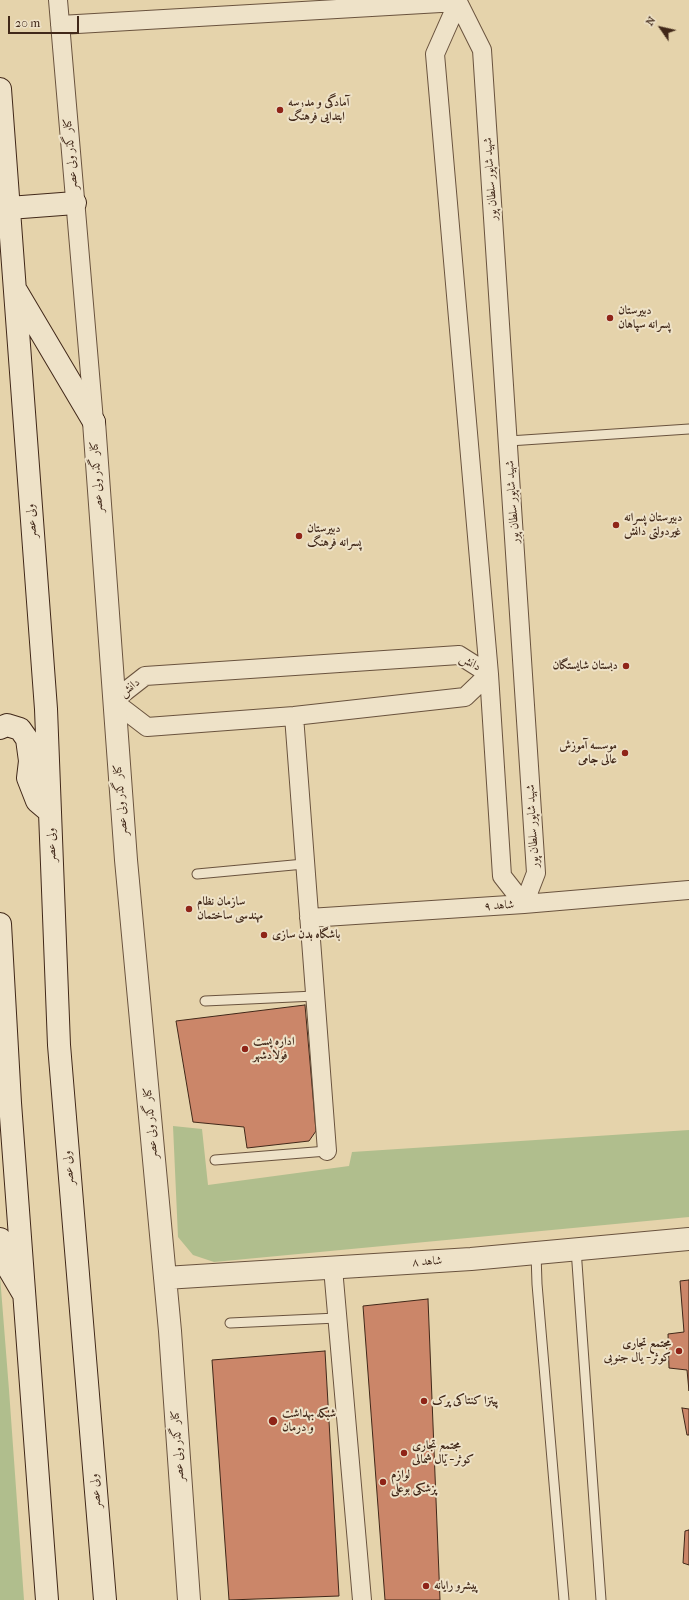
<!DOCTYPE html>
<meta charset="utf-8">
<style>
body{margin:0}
#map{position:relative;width:689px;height:1600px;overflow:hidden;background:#e5d3ab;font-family:"IM FELL French Canon",serif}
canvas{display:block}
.north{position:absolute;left:641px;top:8px;width:40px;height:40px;-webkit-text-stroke:3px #eee2c8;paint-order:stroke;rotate:304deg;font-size:11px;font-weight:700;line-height:16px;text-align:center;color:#412819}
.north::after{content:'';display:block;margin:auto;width:14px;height:18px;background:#412819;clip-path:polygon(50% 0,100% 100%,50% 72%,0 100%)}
.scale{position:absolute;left:8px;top:16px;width:71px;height:18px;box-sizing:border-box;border:2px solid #412819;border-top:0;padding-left:5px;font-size:12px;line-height:14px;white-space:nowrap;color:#412819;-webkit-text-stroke:3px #eee2c8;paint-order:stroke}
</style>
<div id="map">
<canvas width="689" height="1600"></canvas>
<div class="north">N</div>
<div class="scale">20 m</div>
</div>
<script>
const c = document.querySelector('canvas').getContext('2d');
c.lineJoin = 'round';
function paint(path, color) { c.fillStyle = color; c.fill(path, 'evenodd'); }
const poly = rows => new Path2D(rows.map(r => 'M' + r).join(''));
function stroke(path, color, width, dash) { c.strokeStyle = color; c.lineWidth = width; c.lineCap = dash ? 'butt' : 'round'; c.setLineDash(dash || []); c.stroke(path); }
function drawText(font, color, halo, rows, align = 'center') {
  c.font = font + ' "IM FELL French Canon",Amiri,serif'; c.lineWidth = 4; c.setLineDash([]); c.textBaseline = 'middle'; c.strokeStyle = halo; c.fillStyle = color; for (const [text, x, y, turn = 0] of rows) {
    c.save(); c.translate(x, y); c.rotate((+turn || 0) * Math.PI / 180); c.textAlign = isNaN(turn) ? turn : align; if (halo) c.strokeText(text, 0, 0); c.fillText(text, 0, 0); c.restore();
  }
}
paint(poly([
 [173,1126,202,1129,208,1185,349,1166,352,1152,689,1130,689,1217,214,1262,193,1255,178,1237],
 [0,1276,9,1390,24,1600,0,1600]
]), '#b0be8d');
const building = poly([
 [305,1005,316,1131,309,1141,247,1148,244,1127,193,1122,176,1021,305,1005],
 [689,1280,689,1391,687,1370,669,1368,668,1334,684,1332,680,1281,689,1280],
 [428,1299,440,1600,385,1600,363,1306,428,1299],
 [325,1351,339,1596,229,1600,212,1360,325,1351],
 [682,1408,689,1409,689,1435,687,1435,682,1408],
 [689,1530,689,1565,683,1563,685,1531,689,1530]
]);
paint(building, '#cb8669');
stroke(building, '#412819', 1);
const service = poly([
 [509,441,689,429],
 [197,874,304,864],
 [205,1001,315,996],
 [215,1160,327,1151],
 [576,1249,601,1600],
 [536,1253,537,1284,564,1600],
 [230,1323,337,1318]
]);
const minor = poly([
 [58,0,94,421],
 [458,2,435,54,489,674,502,876,524,904],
 [458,2,482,50,536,873,524,904],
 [60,25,458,2],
 [459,655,489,674,465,697,294,716,147,727,113,701,145,676,459,655],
 [294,716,327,1151],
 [309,918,524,904,689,890],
 [333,1268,362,1600]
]);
const tertiary = poly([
 [94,422,126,860,170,1331,189,1600],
 [165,1278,471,1259,689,1239]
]);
const secondary = poly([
 [0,89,46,709,59,1045,105,1600],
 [9,208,75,203],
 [17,292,94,422],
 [0,728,7,725,20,729,27,739,30,761,28,778,37,801,50,812],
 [0,924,10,1103,47,1600],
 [0,1239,6,1264,23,1293]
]);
stroke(service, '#6a533e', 11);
stroke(minor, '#6a533e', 20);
stroke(tertiary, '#6a533e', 24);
stroke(secondary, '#412819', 24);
stroke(service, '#eee2c8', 9);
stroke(minor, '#eee2c8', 18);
stroke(tertiary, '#eee2c8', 22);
stroke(secondary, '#eee2c8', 22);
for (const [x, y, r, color] of [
 [280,110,4,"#8f2418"],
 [610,318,4,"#8f2418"],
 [616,525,4,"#8f2418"],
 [299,536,4,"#8f2418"],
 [626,666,4,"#8f2418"],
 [625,753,4,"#8f2418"],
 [189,909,4,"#8f2418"],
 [264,935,4,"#8f2418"],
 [245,1049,4,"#8f2418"],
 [679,1351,4,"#8f2418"],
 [424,1401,4,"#8f2418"],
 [273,1421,5,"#8f2418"],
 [404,1453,4,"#8f2418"],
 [383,1482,4,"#8f2418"],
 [426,1586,4,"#8f2418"]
]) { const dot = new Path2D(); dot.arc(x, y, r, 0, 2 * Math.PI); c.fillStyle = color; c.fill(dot); stroke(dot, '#eee2c8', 1.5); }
drawText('bold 12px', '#412819', '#eee2c8', [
 ["آمادگی و مدرسه",288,103],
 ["ابتدایی فرهنگ",288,117],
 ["دبیرستان",618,311],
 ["پسرانه سپاهان",618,325],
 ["دبیرستان پسرانه",624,518],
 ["غیردولتی دانش",624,532],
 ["دبیرستان",307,529],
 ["پسرانه فرهنگ",307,543],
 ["دبستان شایستگان",618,666,"right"],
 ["موسسه آموزش",617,746,"right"],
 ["عالی جامی",617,760,"right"],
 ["سازمان نظام",197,902],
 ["مهندسی ساختمان",197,916],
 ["باشگاه بدن سازی",272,935],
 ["اداره پست",253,1042],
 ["فولادشهر",253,1056],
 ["مجتمع تجاری",671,1344,"right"],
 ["کوثر - یال جنوبی",671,1358,"right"],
 ["پیتزا کنتاکی پرک",432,1401],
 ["شبکه بهداشت",282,1414],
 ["و درمان",282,1428],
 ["مجتمع تجاری",412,1446],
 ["کوثر - یال شمالی",412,1460],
 ["لوازم",391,1475],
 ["پزشکی بوعلی",391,1489],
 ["پیشرو رایانه",434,1586]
], 'left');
drawText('12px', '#412819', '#eee2c8', [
 ["کنار گذر ولی عصر",71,154,-95],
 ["شهید شاپور سلطان پور",491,179,-94],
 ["کنار گذر ولی عصر",97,477,-94],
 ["شهید شاپور سلطان پور",513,502,-94],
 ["ولی عصر",32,521,-94],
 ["دانش",470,663,29],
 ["دانش",130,688,-38],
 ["کنار گذر ولی عصر",121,800,-95],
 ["شهید شاپور سلطان پور",533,826,-93],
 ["ولی عصر",52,845,-92],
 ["شاهد ۹",499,906,-4],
 ["کنار گذر ولی عصر",151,1123,-95],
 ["ولی عصر",69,1168,-95],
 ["شاهد ۸",427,1262,-4],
 ["کنار گذر ولی عصر",178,1446,-94],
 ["ولی عصر",96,1491,-95]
]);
</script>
